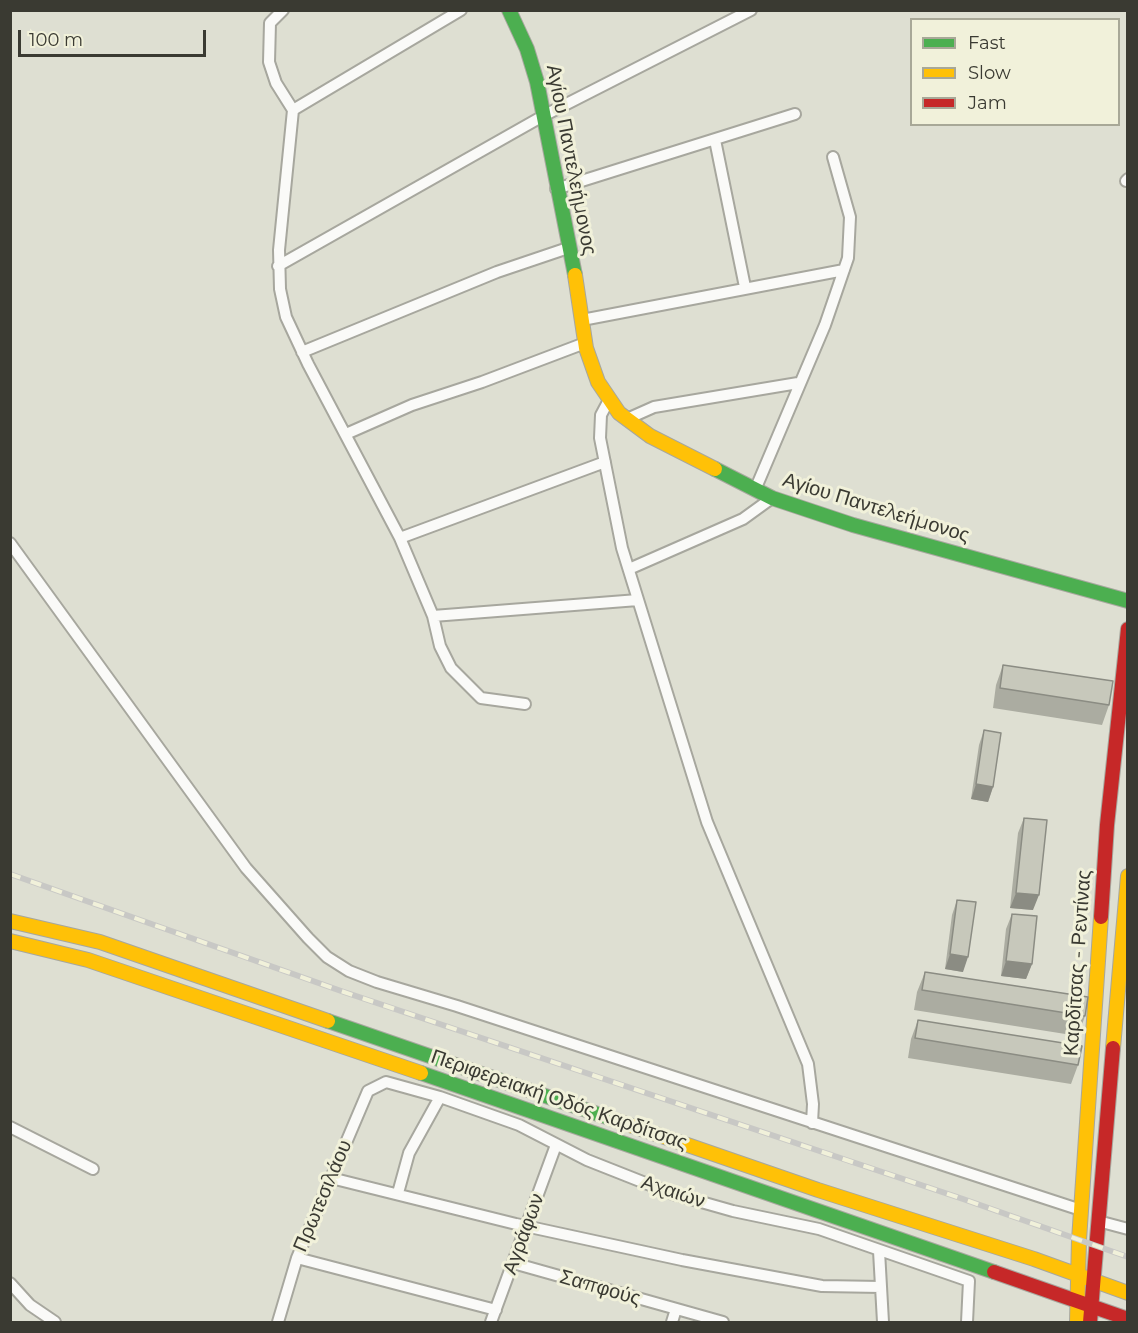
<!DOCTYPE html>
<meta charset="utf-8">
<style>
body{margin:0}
#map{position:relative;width:1138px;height:1333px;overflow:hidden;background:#dedfd2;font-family:Montserrat,sans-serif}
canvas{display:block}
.frame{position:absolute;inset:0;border:12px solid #3a3a32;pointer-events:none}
.legend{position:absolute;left:910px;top:18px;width:210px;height:108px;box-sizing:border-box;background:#f1f1da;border:2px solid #a8a897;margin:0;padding:8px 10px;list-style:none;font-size:18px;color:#3a3a32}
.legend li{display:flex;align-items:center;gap:12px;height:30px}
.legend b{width:30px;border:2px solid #a8a897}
.scale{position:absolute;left:18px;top:30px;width:188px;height:27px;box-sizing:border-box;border:3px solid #3a3a32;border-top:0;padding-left:8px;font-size:18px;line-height:21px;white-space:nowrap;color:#3a3a32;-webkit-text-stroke:4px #f1f1da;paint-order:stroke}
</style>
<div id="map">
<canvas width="1138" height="1333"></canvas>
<div class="frame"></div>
<ul class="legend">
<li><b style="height:8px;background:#4caf50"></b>Fast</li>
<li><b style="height:8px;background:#ffc107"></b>Slow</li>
<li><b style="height:8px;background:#c62828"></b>Jam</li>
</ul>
<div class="scale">100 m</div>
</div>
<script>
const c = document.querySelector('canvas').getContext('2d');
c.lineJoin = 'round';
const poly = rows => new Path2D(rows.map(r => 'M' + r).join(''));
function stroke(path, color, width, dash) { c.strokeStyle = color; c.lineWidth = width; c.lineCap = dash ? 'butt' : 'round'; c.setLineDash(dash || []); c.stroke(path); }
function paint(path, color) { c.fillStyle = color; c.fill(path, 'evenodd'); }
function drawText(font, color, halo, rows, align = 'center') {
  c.font = font + ' Montserrat,sans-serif'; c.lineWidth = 6; c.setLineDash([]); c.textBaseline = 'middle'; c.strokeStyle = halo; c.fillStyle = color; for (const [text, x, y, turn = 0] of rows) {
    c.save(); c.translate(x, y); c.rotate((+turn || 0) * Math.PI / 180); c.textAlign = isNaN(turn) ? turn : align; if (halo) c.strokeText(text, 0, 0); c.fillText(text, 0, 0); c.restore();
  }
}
const street = poly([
 [283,10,270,23,269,62,276,83,293,110,279,250,280,289,286,317,308,364,400,538,433,616,440,646,451,668,481,698,525,704],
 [293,110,461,10],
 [715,140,745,287],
 [1126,181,1128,179],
 [556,189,795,114],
 [278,266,543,116,751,10],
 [582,320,844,270],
 [302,352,497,272,568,248],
 [609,400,601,415,600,438,622,548,707,822,808,1064,813,1104,812,1123],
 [627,419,654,407,798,383],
 [346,434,412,405,482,382,585,343],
 [755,490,825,325,848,258,850,217,833,157],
 [400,538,605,462],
 [10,543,246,868,308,938,327,957,349,971,377,982,457,1006,1081,1210],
 [629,569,743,519,772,498],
 [433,616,638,600],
 [10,1127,93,1169],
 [331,1178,516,1224,682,1260,822,1286,881,1287],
 [398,1193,409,1153,440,1097],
 [1098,1221,1128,1229],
 [879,1251,883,1322],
 [297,1258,496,1310],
 [513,1263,723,1322],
 [10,1283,30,1305,55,1322],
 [278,1322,297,1258,368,1091,386,1082,440,1097,519,1125,587,1160,673,1194,733,1211,819,1229,969,1281,967,1322],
 [491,1322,556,1145],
 [672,1322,676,1309]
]);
const fast = poly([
 [509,10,527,49,537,82,575,275],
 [715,469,772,498,853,525,1128,601],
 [328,1021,618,1121],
 [421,1073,994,1272]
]);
const slow = poly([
 [575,275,586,348,598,382,619,413,650,436,715,469],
 [10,921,100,942,328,1021],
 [10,941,88,960,421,1073],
 [1113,1048,1128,876],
 [618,1121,818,1190,1034,1259,1128,1293],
 [1077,1322,1079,1240,1101,917]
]);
const jam = poly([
 [1101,917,1107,825,1128,629],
 [994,1272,1128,1319],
 [1090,1322,1113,1048]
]);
stroke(street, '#a7a79e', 14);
stroke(fast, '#a7a79e', 16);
stroke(slow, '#a7a79e', 16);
stroke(jam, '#a7a79e', 16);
stroke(street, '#fafaf8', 10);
stroke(fast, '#4caf50', 14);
stroke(slow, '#ffc107', 14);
stroke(jam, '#c62828', 14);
const rail = poly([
 [10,874,344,992,963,1199,1128,1257]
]);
stroke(rail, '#c8c8c5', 6);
stroke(rail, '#f1f1da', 4, [11]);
paint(poly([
 [1003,665,1109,705,1102,725,993,708,996,685],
 [984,730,993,787,988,802,971,799,979,745],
 [1024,818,1033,910,1010,908,1018,833],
 [957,900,963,972,945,969,952,915],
 [1012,914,1032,964,1026,979,1001,976,1006,929],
 [925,972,1085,1016,1078,1036,914,1010,917,992],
 [918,1020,1078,1065,1071,1084,908,1058,911,1039]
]), '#abaca1');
paint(poly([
 [976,784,993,787,988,802,971,799],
 [1016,893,1039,895,1033,910,1010,908],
 [950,954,968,957,963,972,945,969],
 [1006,961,1032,964,1026,979,1001,976]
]), '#8b8c83');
const building = poly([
 [1003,665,1113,681,1109,705,1000,688,1003,665],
 [984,730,1001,733,993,787,976,784,984,730],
 [1024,818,1047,820,1039,895,1016,893,1024,818],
 [957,900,976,902,968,957,950,954,957,900],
 [1012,914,1037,916,1032,964,1006,961,1012,914],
 [925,972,1088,997,1085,1016,922,990,925,972],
 [918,1020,1082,1046,1078,1065,915,1038,918,1020]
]);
paint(building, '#c7c8bb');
stroke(building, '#8b8c83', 1.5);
drawText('20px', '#3a3a32', '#f1f1da', [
 ["Αγίου Παντελεήμονος",571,160,79],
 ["Αγίου Παντελεήμονος",876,508,17],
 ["Καρδίτσας - Ρεντίνας",1078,963,-86],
 ["Περιφερειακή Οδός Καρδίτσας",559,1100,19],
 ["Αχαιών",673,1192,18],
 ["Πρωτεσιλάου",323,1196,-67],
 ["Αγράφων",524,1234,-70],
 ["Σαπφούς",600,1288,16]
]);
</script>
